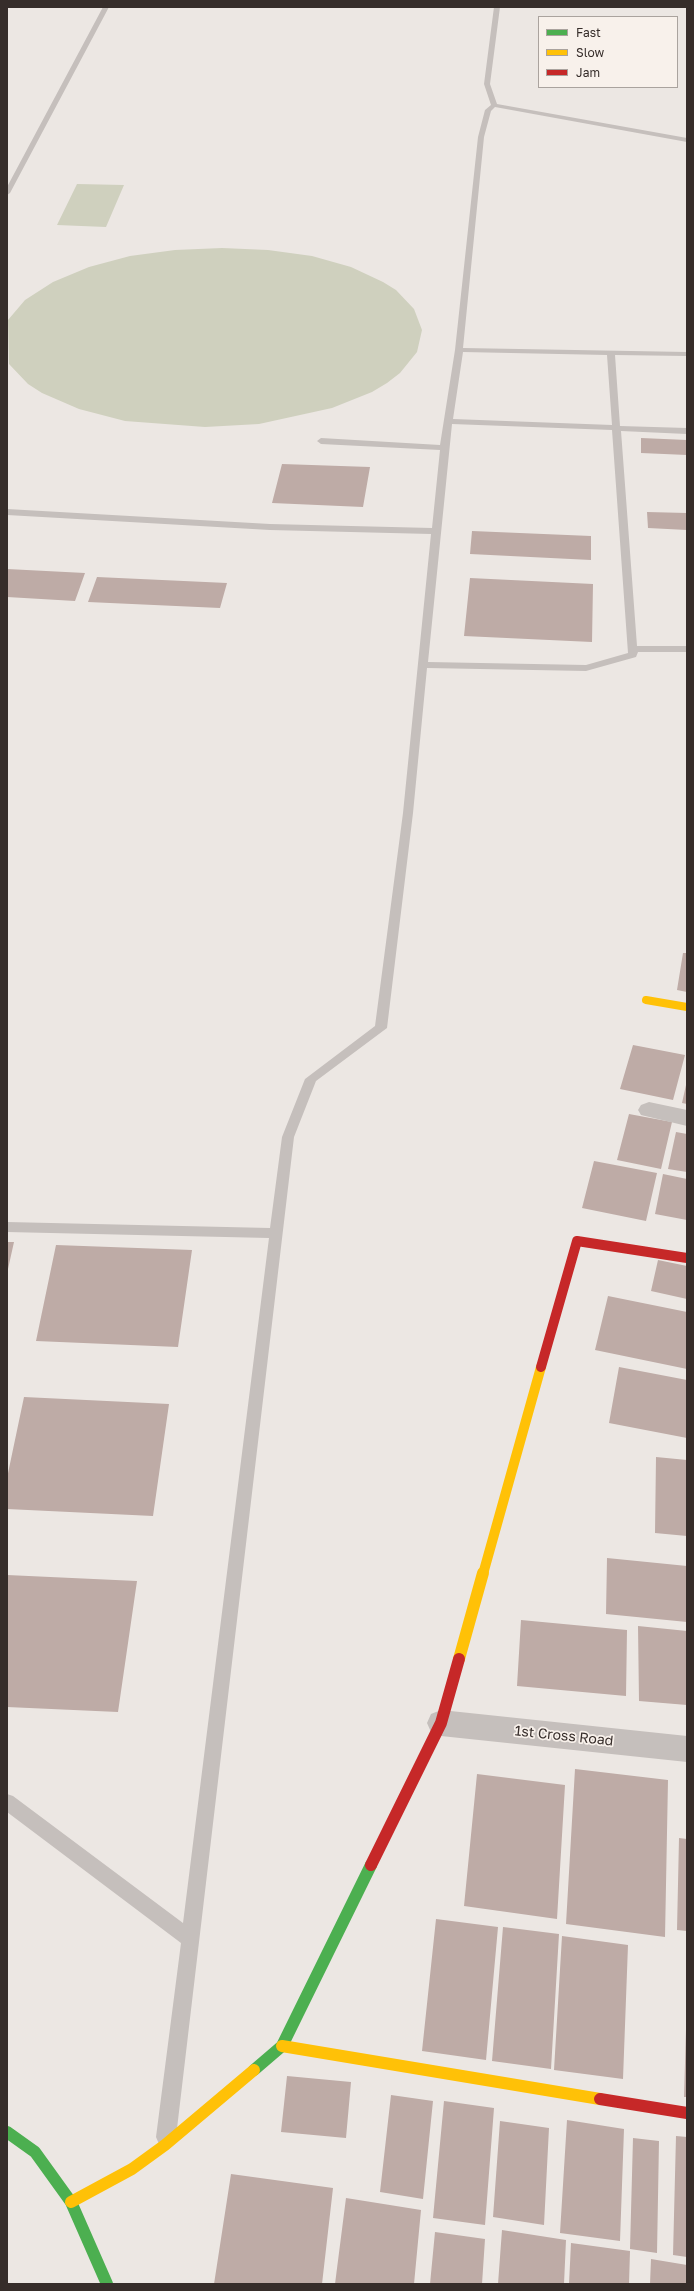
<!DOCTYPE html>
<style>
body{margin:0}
#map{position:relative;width:694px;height:2291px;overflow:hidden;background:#ece7e3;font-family:"Golos Text",sans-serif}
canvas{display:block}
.frame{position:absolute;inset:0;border:8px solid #362d2a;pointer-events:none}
.legend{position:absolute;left:538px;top:16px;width:140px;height:72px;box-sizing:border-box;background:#f8f1eb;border:1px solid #aaa39e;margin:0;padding:5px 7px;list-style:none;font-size:12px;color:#362d2a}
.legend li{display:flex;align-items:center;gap:8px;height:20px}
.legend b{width:20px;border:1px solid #aaa39e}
</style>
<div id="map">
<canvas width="694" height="2291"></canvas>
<div class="frame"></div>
<ul class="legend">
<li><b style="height:5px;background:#4caf50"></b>Fast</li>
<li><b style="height:5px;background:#ffc107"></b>Slow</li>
<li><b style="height:5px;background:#c62828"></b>Jam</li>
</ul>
</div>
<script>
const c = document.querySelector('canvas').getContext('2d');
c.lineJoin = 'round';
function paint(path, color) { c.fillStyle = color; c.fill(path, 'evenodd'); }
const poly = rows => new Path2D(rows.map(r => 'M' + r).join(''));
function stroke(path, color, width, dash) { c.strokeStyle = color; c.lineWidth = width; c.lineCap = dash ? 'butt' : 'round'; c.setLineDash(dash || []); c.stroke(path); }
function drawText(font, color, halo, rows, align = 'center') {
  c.font = font + ' "Golos Text",sans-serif'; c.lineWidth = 3.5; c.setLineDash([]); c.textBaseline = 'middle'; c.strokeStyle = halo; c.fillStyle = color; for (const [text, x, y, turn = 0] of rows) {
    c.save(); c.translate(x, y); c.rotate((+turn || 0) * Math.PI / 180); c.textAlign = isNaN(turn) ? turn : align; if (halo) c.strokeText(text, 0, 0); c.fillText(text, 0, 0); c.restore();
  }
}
paint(poly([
 [77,184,124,185,106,227,57,225],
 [222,248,268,250,312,256,351,267,383,282,396,290,414,309,422,330,417,352,400,373,387,383,372,392,332,408,259,424,205,427,125,421,79,409,42,393,28,384,9,364,8,320,25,300,53,282,89,267,130,256,175,250]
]), '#cfd0be');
paint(poly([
 [641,438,687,440,687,455,641,453],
 [282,464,370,467,363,507,272,503],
 [647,512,687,513,687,530,648,528],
 [472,531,591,536,591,560,470,554],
 [7,569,85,573,75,601,7,597],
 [97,577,227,583,220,608,88,602],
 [470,578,593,584,592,642,464,636],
 [683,953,687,953,687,992,677,990],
 [633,1045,685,1055,673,1100,620,1089],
 [686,1085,687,1085,687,1104,682,1103],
 [629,1114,672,1122,661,1169,617,1160],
 [676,1132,687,1134,687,1172,668,1169],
 [594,1161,657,1173,646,1221,582,1208],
 [663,1174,687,1179,687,1220,655,1214],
 [7,1242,14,1242,8,1269,7,1269],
 [56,1245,192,1250,178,1347,36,1341],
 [658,1260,687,1266,687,1299,651,1291],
 [608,1296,687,1312,687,1369,595,1350],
 [619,1367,687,1380,687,1438,609,1423],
 [24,1397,169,1404,153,1516,7,1509,7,1478],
 [656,1457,687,1460,687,1536,655,1533],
 [607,1558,687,1566,687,1622,606,1614],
 [7,1575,137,1581,118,1712,7,1707],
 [521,1620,627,1630,626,1696,517,1686],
 [638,1626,687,1631,687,1705,639,1701],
 [575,1769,668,1780,665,1937,566,1924],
 [477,1774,565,1785,557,1919,464,1906],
 [679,1838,687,1839,687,1931,677,1930],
 [436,1919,498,1927,486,2060,422,2051],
 [503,1927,559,1934,551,2069,492,2061],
 [562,1936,628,1945,623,2079,554,2070],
 [686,2029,687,2029,687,2097,684,2097],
 [287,2076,351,2082,346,2138,281,2132],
 [391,2095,433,2101,423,2199,380,2192],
 [444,2101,494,2108,485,2225,433,2218],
 [567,2120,624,2129,620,2241,560,2233],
 [500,2121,549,2128,544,2225,493,2217],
 [676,2136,687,2137,687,2257,673,2255],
 [633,2138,659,2141,657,2253,630,2249],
 [231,2174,333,2188,322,2284,214,2284],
 [346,2198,421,2210,414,2284,335,2284],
 [502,2230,566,2240,564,2284,498,2284],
 [435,2232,485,2239,482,2284,430,2284],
 [571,2243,630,2251,629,2284,569,2284],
 [651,2259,687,2265,687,2284,650,2284]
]), '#beaba6');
paint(poly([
 [103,7,109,7,10,193,7,195,7,187,103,7],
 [494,7,500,7,490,84,497,104,687,138,687,142,495,107,491,111,484,137,463,348,687,352,687,356,615,355,620,426,687,428,687,434,621,431,637,646,687,646,687,652,638,652,636,657,586,671,427,668,413,813,387,1028,316,1081,294,1137,176,2137,173,2144,166,2147,159,2144,156,2137,181,1943,7,1812,7,1794,13,1796,183,1923,269,1238,7,1232,7,1222,270,1228,282,1137,305,1079,375,1026,403,813,431,534,270,530,7,515,7,509,270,524,432,528,440,450,321,444,317,441,321,438,440,445,455,350,478,137,485,110,491,105,484,84,494,7],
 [463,352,607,355,612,425,453,419,463,352],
 [452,424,612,430,628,653,586,665,428,662,452,424]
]), '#c5bfbc');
paint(poly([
 [649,1102,687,1110,687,1126,641,1115,638,1110,641,1105,649,1102],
 [441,1710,687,1736,687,1762,441,1736,431,1732,427,1723,431,1714,441,1710]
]), '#c5bfbc');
stroke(poly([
 [254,2070,282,2046,371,1865],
 [7,2132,35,2152,71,2202,107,2284]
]), '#4caf50', 12);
stroke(poly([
 [646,1000,687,1007]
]), '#ffc107', 8);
stroke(poly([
 [483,1574,541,1367]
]), '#ffc107', 10);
stroke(poly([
 [459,1659,483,1573],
 [282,2046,600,2099],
 [71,2202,132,2169,165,2145,254,2070]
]), '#ffc107', 12);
stroke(poly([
 [541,1367,577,1241,687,1258]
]), '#c62828', 10);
stroke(poly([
 [371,1865,441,1723,459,1659],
 [600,2099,687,2113]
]), '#c62828', 12);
drawText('14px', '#362d2a', '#f8f1eb', [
 ["1st Cross Road",564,1736,6]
]);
</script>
